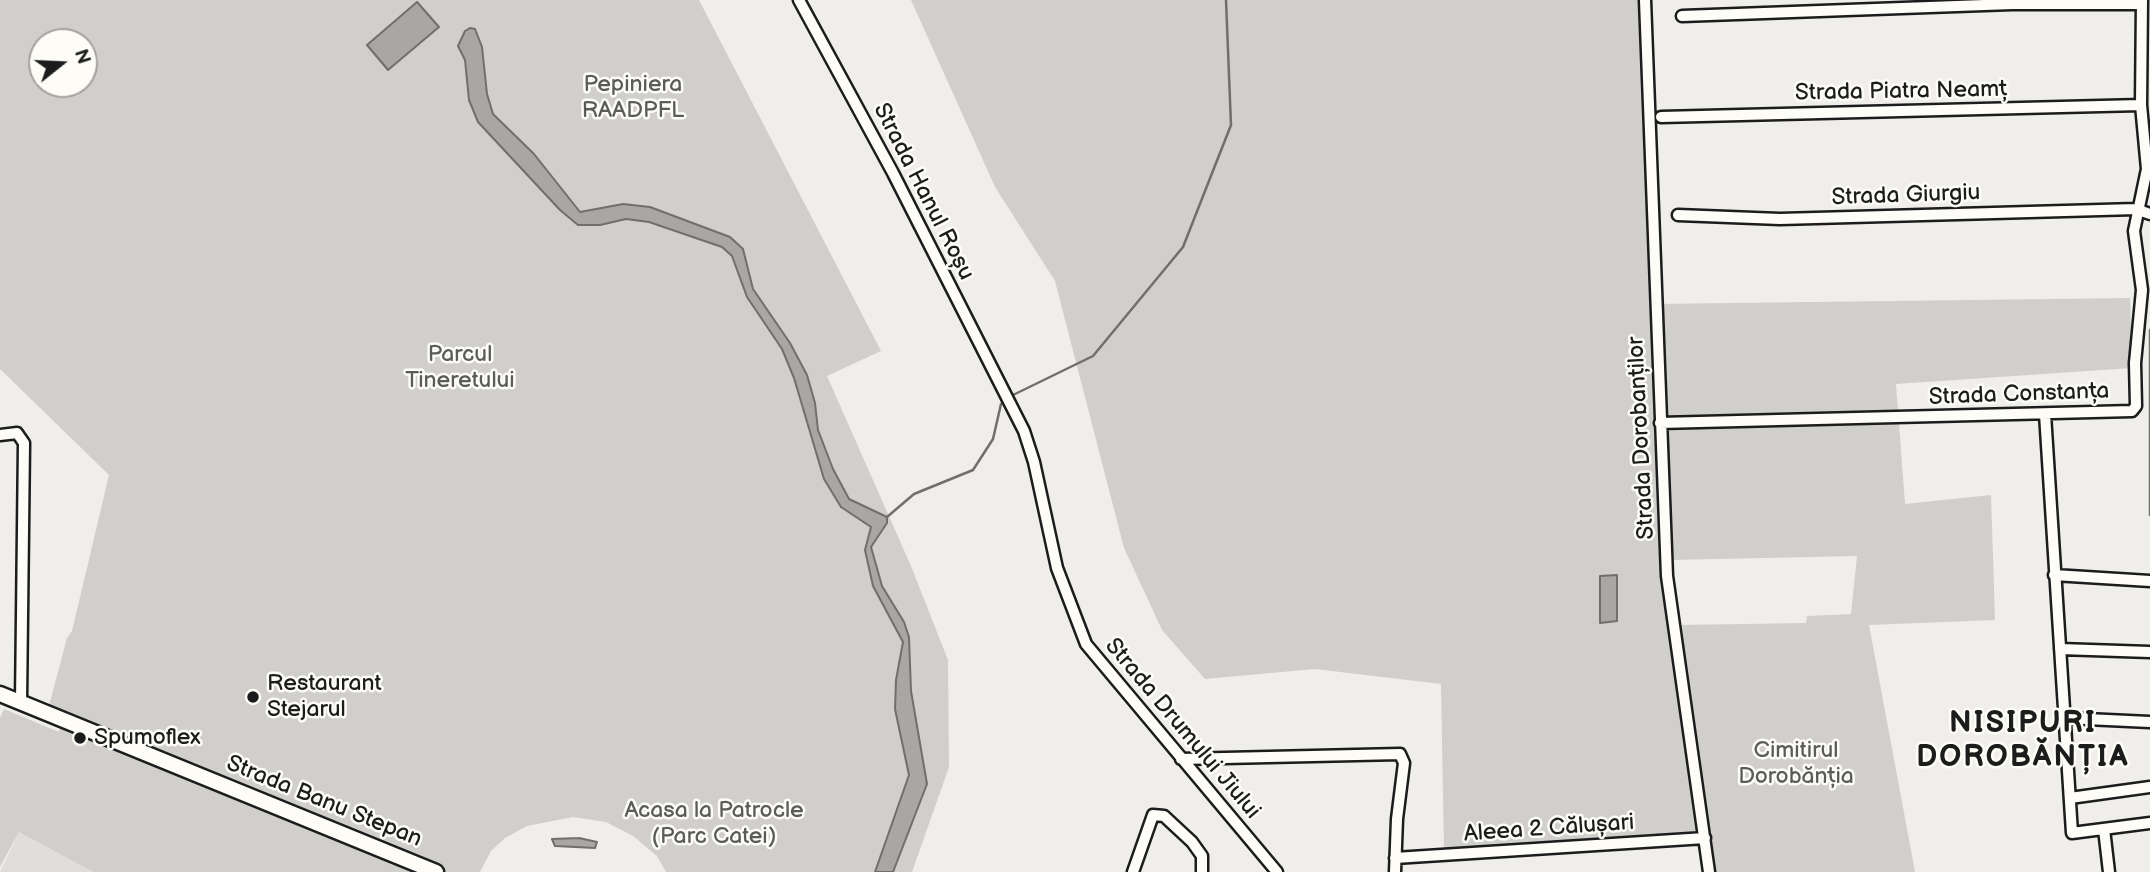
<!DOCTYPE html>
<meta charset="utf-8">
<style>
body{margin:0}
#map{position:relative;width:2150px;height:872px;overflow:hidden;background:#f0eeea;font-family:"Balsamiq Sans",sans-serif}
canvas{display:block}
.north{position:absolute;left:28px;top:28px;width:70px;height:70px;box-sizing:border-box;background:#fdfcf7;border:2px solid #a3a29f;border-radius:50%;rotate:72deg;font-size:19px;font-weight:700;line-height:28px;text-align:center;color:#1c1c1c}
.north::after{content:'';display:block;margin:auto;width:24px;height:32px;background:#1c1c1c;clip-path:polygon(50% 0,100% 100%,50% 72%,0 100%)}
</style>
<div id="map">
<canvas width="2150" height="872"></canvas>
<div class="north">N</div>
</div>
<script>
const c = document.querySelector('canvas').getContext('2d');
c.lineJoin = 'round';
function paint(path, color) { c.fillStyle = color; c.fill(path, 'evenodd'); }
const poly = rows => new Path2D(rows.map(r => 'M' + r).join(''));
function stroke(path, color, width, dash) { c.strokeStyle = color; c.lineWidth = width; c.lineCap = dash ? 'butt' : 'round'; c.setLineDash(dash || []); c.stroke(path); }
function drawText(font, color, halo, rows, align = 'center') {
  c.font = font + ' "Balsamiq Sans",sans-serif'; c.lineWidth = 5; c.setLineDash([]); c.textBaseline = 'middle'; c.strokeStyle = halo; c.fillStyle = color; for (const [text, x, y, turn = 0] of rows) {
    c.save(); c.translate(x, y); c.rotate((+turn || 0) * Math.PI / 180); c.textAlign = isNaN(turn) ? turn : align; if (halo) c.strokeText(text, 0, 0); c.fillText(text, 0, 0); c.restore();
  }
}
paint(poly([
 [19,832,93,872,0,872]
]), '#e0deda');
paint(poly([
 [0,0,699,0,881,351,827,376,911,566,948,660,949,767,912,872,666,872,657,856,633,836,606,822,573,817,527,826,505,838,491,851,480,872,93,872,19,832,0,867,0,718,4,709,59,732,63,720,47,713,67,638,72,631,109,475,0,369],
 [42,42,84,42,84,84,42,84],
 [911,0,1650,0,1654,304,2130,298,2132,368,1896,384,1905,504,1991,495,1995,620,1869,625,1915,872,1713,872,1679,646,1697,833,1444,851,1441,684,1315,669,1205,679,1162,630,1124,548,1055,281,995,187],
 [1857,556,1851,614,1807,616,1806,623,1678,625,1670,560]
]), '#d0cfcc');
const water = poly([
 [417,2,439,27,388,70,367,45,417,2],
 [470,28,475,29,482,47,487,94,493,114,534,154,580,212,623,204,650,207,730,237,743,249,753,289,790,343,807,375,815,403,818,430,833,469,849,499,887,517,887,523,871,547,882,586,904,622,909,637,911,691,927,784,893,872,875,872,909,775,895,709,896,680,903,642,873,586,865,550,871,527,841,507,824,479,794,378,782,349,747,297,732,256,722,247,649,222,626,219,600,225,578,225,560,210,478,122,469,100,465,60,458,46,465,31,470,28],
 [1617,575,1617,621,1600,623,1600,576,1617,575],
 [579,838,597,842,595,848,555,846,552,839,579,838]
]);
paint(water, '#a8a7a3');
stroke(water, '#706f6d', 2);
stroke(poly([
 [2150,330,2150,515],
 [1013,395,1093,356,1183,247,1231,125,1226,0],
 [887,517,914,494,973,470,993,439,1001,404]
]), '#706f6d', 2.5);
const street = poly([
 [799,0,893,173,1024,431,1034,462,1057,568,1086,644,1277,872],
 [1645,0,1667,576,1709,872],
 [1682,16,2012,4,2141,4],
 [1661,117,2141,105],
 [1678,215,1780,219,2136,209,2150,214],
 [2045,414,2072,833,2150,823],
 [1660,423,2132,411,2136,406,2135,363,2142,290,2134,231,2147,169,2141,105,2142,0],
 [0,435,17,433,24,443,21,702],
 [2054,575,2150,581],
 [2060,649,2150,652],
 [2065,718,2150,722],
 [1181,759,1400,754,1404,763,1397,819,1395,872],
 [2070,798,2150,787],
 [2104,829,2109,872],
 [1395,858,1705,838],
 [1133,872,1153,815,1164,816,1192,842,1202,856,1202,872]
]);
const secondary = poly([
 [0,694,436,872]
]);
stroke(street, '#1c1c1c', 15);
stroke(secondary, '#1c1c1c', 19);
stroke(street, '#fdfcf7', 10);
stroke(secondary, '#fdfcf7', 14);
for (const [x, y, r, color] of [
 [253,697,7,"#1c1c1c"],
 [80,738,7,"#1c1c1c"]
]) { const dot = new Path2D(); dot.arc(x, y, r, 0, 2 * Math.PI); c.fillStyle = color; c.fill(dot); stroke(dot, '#fdfcf7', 2.5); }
drawText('23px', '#5b5b5a', '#fdfcf7', [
 ["Pepiniera",633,85],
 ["RAADPFL",633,111],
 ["Parcul",460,355],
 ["Tineretului",460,381],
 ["Cimitirul",1796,751],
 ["Dorobănția",1796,777],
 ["Acasa la Patrocle",714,811],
 ["(Parc Catei)",714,837]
]);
drawText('23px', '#1c1c1c', '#fdfcf7', [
 ["Strada Piatra Neamț",1901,92,-1],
 ["Strada Hanul Roșu",923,192,63],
 ["Strada Giurgiu",1906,196,-2],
 ["Strada Constanța",2019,395,-2],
 ["Strada Dorobanților",1642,438,-93],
 ["Strada Drumului Jiului",1182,729,50],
 ["Strada Banu Stepan",324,802,22],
 ["Aleea 2 Călușari",1549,829,-4]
]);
drawText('23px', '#1c1c1c', '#fdfcf7', [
 ["Restaurant",267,684],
 ["Stejarul",267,710],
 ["Spumoflex",94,738]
], 'left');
c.letterSpacing = '2px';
drawText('bold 30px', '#1c1c1c', '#fdfcf7', [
 ["NISIPURI",2023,724],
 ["DOROBĂNȚIA",2023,758]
]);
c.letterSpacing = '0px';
</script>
